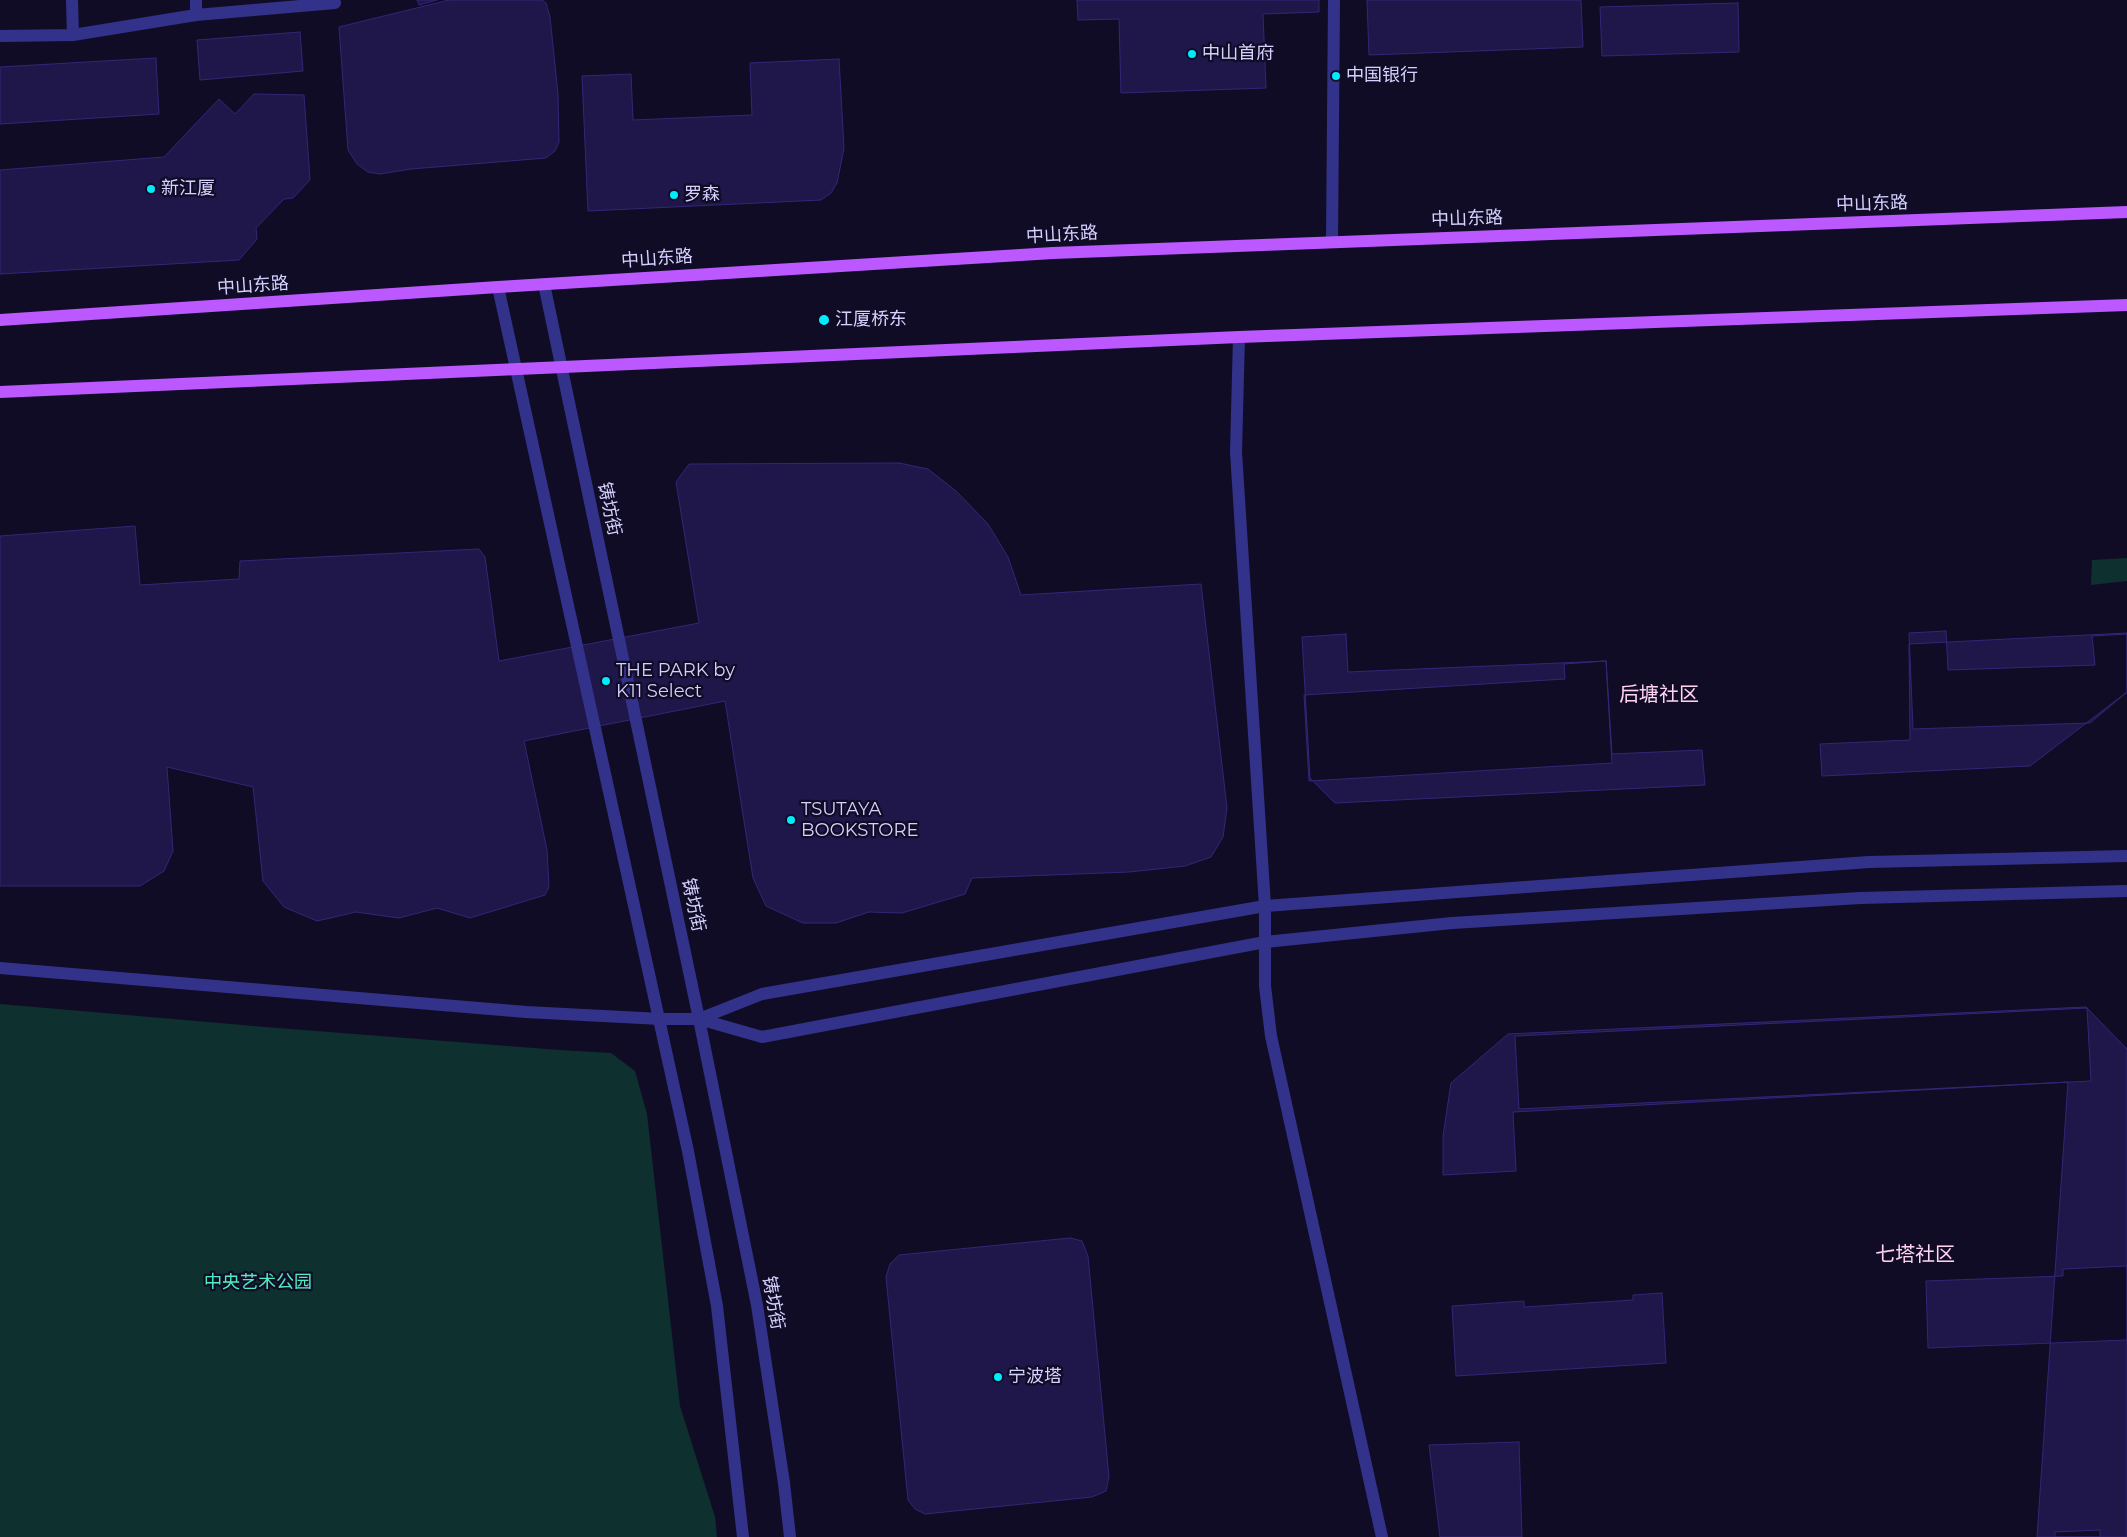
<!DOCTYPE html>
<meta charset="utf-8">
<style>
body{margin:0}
canvas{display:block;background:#100c26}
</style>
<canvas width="2127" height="1537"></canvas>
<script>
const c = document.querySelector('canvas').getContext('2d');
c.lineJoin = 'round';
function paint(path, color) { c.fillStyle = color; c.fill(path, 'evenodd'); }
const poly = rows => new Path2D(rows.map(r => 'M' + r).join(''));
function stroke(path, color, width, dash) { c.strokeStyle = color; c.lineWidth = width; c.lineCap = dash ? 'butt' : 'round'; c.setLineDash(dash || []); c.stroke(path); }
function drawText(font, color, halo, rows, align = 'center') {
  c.font = font + ' Montserrat,"Noto Sans SC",sans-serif'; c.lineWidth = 4.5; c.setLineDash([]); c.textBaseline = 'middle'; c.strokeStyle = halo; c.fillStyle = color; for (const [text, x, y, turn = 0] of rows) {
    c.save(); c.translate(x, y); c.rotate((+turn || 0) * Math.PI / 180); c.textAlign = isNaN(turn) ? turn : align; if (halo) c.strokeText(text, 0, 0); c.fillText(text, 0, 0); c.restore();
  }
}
paint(poly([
 [2127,558,2127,581,2091,585,2092,560],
 [0,1004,265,1027,559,1050,611,1053,635,1071,647,1114,680,1406,715,1517,717,1537,0,1537]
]), '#0e302e');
const building = poly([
 [417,0,437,0,419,5,417,0],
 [449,0,542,0,546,3,550,17,558,94,559,142,555,151,546,158,411,169,380,174,368,172,357,164,348,150,339,27,449,0],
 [1077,0,1319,0,1319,12,1263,14,1266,88,1121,93,1119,19,1078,20,1077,0],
 [1367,0,1581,0,1583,47,1369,55,1367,0],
 [1738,3,1739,52,1602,56,1600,7,1738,3],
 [300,32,303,71,200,80,197,40,300,32],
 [156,58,159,114,0,124,0,67,156,58],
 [839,59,844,148,837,183,831,193,821,200,588,211,582,76,631,74,633,120,752,115,750,63,839,59],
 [254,94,304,95,310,180,293,198,284,199,256,228,257,239,239,260,0,274,0,170,164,157,219,99,235,114,254,94],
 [899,463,928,469,956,491,988,524,1008,557,1021,595,1201,584,1227,808,1223,837,1211,857,1185,866,1129,872,972,878,965,894,902,913,869,912,836,923,803,923,766,906,753,878,725,701,524,741,547,850,549,887,545,895,470,918,437,908,399,918,356,912,317,921,284,907,263,881,253,787,167,767,173,851,164,871,140,886,0,886,0,536,135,526,140,585,239,579,240,561,479,549,485,557,499,661,699,623,676,482,689,464,899,463],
 [1946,631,1948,670,2095,665,2092,636,2127,634,2127,692,2090,723,1913,729,1909,633,1946,631],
 [2127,633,2127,692,2030,766,1822,776,1820,744,1910,740,1909,644,2127,633],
 [1346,634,1348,672,1606,661,1612,754,1702,750,1705,785,1335,803,1310,778,1302,637,1346,634],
 [1606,661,1612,763,1309,781,1304,695,1565,679,1564,664,1606,661],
 [2086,1007,2127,1049,2127,1537,2037,1537,2068,1082,1513,1112,1516,1171,1443,1175,1443,1136,1451,1083,1508,1034,2086,1007],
 [2087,1008,2091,1081,1519,1109,1515,1036,2087,1008],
 [1070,1238,1082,1241,1088,1256,1109,1477,1106,1491,1092,1497,925,1514,915,1509,908,1500,886,1277,890,1264,899,1255,1070,1238],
 [2127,1266,2127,1340,1928,1348,1926,1281,2063,1276,2063,1269,2127,1266],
 [1662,1293,1666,1363,1456,1376,1452,1306,1524,1301,1524,1307,1633,1300,1633,1295,1662,1293],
 [1519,1442,1522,1537,1440,1537,1429,1445,1519,1442],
 [2100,1530,2100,1537,2055,1537,2055,1532,2100,1530]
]);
paint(building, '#1f1649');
stroke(building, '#332677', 1);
stroke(poly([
 [72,0,73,35],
 [196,0,196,15],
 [0,36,73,35,196,15,335,3]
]), '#33328a', 12);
stroke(poly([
 [1332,242,1334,0],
 [1239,337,1236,452,1265,906,1265,986,1271,1036,1382,1537]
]), '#33328a', 12);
stroke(poly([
 [544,284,699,1019,757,1305,784,1483,790,1537],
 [498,287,688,1151,717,1306,743,1537],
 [0,968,526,1012,661,1019,699,1019,762,1037,1265,942,1452,923,1860,898,2127,891],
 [699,1019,762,994,1265,906,1869,862,2127,856]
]), '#33328a', 12);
stroke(poly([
 [0,320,498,287,1053,253,2127,212],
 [0,392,1239,337,2127,305]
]), '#bb58ff', 12);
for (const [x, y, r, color] of [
 [1192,54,5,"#00ebfc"],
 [1336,76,5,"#00ebfc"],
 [151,189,5,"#00ebfc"],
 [674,195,5,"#00ebfc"],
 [824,320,6,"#00ebfc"],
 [606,681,5,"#00ebfc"],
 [791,820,5,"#00ebfc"],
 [998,1377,5,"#00ebfc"]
]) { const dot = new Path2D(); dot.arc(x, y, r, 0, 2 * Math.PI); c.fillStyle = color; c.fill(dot); stroke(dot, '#100c26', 2); }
drawText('18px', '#d5d1ff', '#100c26', [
 ["中山首府",1202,54],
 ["中国银行",1346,76],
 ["新江厦",161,189],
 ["罗森",684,195],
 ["江厦桥东",835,320],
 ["THE PARK by",616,671],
 ["K11 Select",616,692],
 ["TSUTAYA",801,810],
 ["BOOKSTORE",801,831],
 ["宁波塔",1008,1377]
], 'left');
drawText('18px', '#d5d1ff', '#100c26', [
 ["中山东路",1872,204,-2],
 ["中山东路",1467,219,-2],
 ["中山东路",1062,235,-3],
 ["中山东路",657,259,-4],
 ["中山东路",253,286,-4],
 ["铸坊街",609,509,78],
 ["铸坊街",693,905,78],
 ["铸坊街",773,1303,80]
]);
drawText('18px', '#50ecc0', '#100c26', [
 ["中央艺术公园",258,1283]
]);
drawText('20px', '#ffd3f0', '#100c26', [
 ["后塘社区",1659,695],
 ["七塔社区",1915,1255]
]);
</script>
